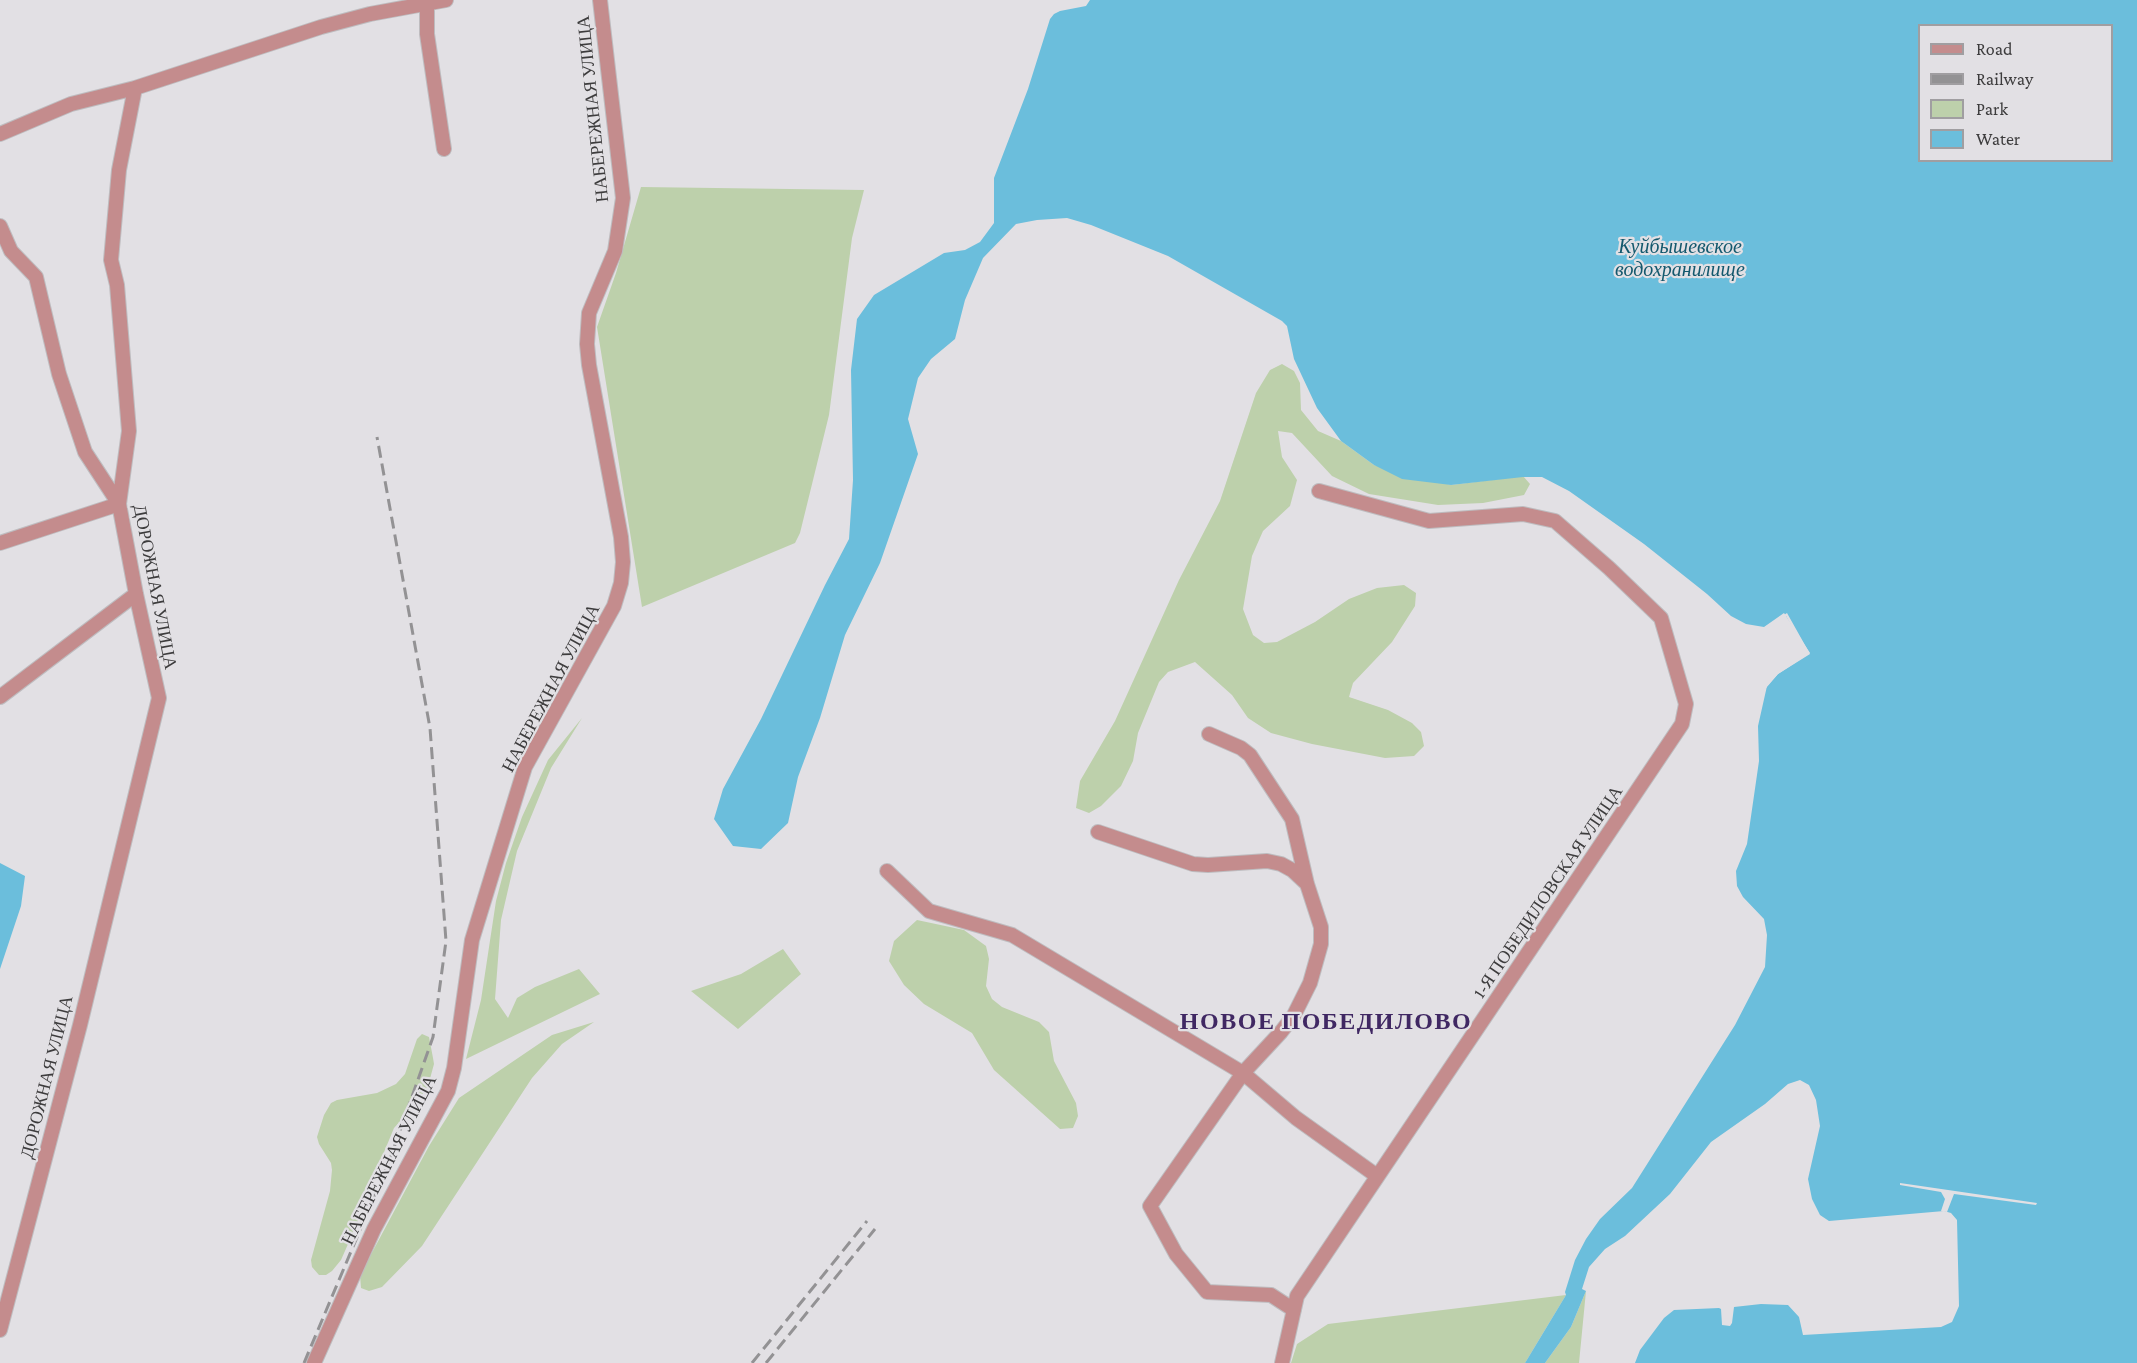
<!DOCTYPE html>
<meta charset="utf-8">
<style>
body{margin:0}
#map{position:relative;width:2137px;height:1363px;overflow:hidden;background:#e2e0e4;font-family:"Crimson Pro",serif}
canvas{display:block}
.legend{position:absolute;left:1918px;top:24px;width:195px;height:138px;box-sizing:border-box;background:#e2e0e4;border:2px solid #a09ea1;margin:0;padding:8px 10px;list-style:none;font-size:18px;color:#3d3c3d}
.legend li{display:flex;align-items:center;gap:12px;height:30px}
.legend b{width:30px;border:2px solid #a09ea1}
</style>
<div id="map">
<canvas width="2137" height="1363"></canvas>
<ul class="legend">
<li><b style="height:8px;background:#c48c8d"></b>Road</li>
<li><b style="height:8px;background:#939294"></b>Railway</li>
<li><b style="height:16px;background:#bdd0ab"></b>Park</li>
<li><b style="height:16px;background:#6bbedc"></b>Water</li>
</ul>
</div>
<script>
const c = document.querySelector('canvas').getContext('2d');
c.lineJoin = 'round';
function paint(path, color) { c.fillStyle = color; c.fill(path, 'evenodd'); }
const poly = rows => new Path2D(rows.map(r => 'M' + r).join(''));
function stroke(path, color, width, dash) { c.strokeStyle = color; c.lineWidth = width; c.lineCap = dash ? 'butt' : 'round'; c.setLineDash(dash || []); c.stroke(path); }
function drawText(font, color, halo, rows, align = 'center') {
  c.font = font + ' "Crimson Pro",serif'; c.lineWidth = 4.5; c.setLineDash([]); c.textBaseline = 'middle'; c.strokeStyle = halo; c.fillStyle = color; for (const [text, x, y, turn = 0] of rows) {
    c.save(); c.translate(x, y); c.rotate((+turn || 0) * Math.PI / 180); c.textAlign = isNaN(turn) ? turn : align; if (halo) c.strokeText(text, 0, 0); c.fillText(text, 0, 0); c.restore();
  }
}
paint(poly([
 [641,187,864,190,852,238,829,415,800,533,795,543,642,607,597,327,616,273],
 [1282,364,1294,371,1300,383,1301,410,1318,431,1341,441,1374,465,1451,485,1523,476,1530,484,1524,495,1483,503,1438,505,1369,494,1332,476,1292,433,1278,431,1282,457,1297,480,1290,506,1263,531,1252,556,1243,609,1253,635,1264,643,1277,642,1315,622,1349,599,1377,588,1404,585,1416,593,1415,606,1392,642,1353,683,1349,697,1388,710,1412,723,1421,732,1424,746,1414,756,1385,758,1312,744,1271,733,1248,718,1232,695,1195,662,1168,672,1159,682,1138,733,1133,761,1121,786,1101,806,1089,813,1076,808,1080,781,1115,721,1179,580,1220,501,1256,393,1270,370],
 [582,718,551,768,517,851,501,920,495,999,508,1018,517,998,535,987,579,969,600,994,466,1059,481,1000,496,901,506,863,522,817,548,760],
 [917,920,964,930,986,946,989,959,986,986,992,999,1002,1007,1039,1022,1049,1032,1054,1061,1076,1103,1078,1116,1073,1128,1060,1129,994,1070,972,1033,924,1004,904,985,889,961,894,941],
 [783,949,801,974,738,1029,691,991,741,974],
 [594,1022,562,1044,532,1078,422,1246,382,1287,369,1291,361,1288,360,1275,429,1146,459,1098,552,1035],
 [422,1034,429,1037,433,1058,434,1064,428,1086,416,1104,394,1128,368,1191,359,1219,341,1260,332,1271,326,1275,319,1275,312,1267,311,1260,330,1191,332,1170,331,1163,319,1144,317,1137,324,1115,331,1103,337,1100,377,1093,396,1084,405,1074,417,1039],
 [1586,1291,1579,1363,1545,1363,1571,1327],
 [1566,1295,1525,1363,1291,1363,1297,1344,1328,1324]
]), '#bdd0ab');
paint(poly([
 [1090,0,2137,0,2137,1363,1635,1363,1640,1350,1664,1318,1674,1310,1719,1308,1721,1309,1722,1325,1730,1326,1732,1323,1734,1307,1761,1304,1788,1305,1799,1317,1803,1335,1941,1327,1952,1322,1959,1306,1957,1220,1951,1213,1944,1211,1829,1221,1820,1215,1812,1199,1808,1179,1820,1126,1816,1100,1809,1085,1800,1080,1788,1084,1765,1104,1711,1142,1670,1194,1625,1236,1605,1249,1589,1267,1582,1289,1586,1291,1571,1327,1545,1363,1525,1363,1566,1295,1565,1292,1575,1260,1586,1239,1600,1219,1632,1188,1735,1025,1765,967,1767,935,1764,919,1743,897,1737,886,1736,871,1747,844,1759,761,1758,726,1767,686,1778,674,1810,653,1784,613,1764,627,1746,624,1731,616,1707,594,1644,544,1569,491,1542,477,1523,477,1451,485,1402,479,1374,465,1341,441,1317,408,1294,359,1287,326,1282,321,1168,256,1091,225,1067,218,1037,220,1016,224,983,258,965,300,955,339,931,359,918,378,908,419,918,454,880,563,845,635,820,718,798,777,788,823,761,849,733,846,714,819,723,789,761,719,825,585,849,539,853,480,851,370,857,319,874,295,944,253,965,250,980,242,994,223,994,178,1028,89,1050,19,1054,14,1060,11,1086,6],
 [1920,26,2112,26,2112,160,1920,160],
 [0,863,25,876,21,906,0,969]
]), '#6bbedc');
paint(poly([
 [1787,613,1810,654,1778,674,1761,694,1764,684,1776,672,1807,653,1786,616,1765,630,1760,630],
 [1900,1183,1955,1191,2037,1203,2036,1205,1954,1194,1947,1212,1941,1211,1945,1199,1941,1192,1900,1185]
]), '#e2e0e4');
const minor = poly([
 [427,0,427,34,444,149],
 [0,134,71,104,135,88],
 [0,226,11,251,36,277,59,374,85,452,119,504,0,543],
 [0,697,136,594],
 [1209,734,1241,748,1250,755,1292,819,1307,884,1321,927,1321,944,1310,983,1294,1015,1281,1032,1243,1073,1150,1206,1176,1254,1207,1292,1271,1295,1294,1310],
 [1098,832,1193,864,1208,865,1267,861,1281,864,1292,870,1307,884],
 [887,871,929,911,1012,935,1243,1073,1296,1118,1377,1176],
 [0,1330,80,1025,159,698,136,594,119,504,129,431,117,285,111,260,119,170,135,88,321,27,370,14,446,0],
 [314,1363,374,1229,448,1091,454,1068,472,940,525,767,614,606,621,583,623,562,621,537,589,365,587,344,589,313,615,251,623,198,600,0],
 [1282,1363,1297,1296,1682,724,1686,704,1661,618,1609,568,1555,521,1523,514,1429,521,1319,491]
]);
stroke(minor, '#bebcbf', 16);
stroke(minor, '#c48c8d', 14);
stroke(poly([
 [304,1363,390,1159,433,1037,446,941,430,728,377,437],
 [752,1363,867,1221],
 [766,1363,875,1229]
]), '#939294', 3, [12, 6]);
drawText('18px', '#3d3c3d', '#e2e0e4', [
 ["НАБЕРЕЖНАЯ УЛИЦА",593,109,-96],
 ["ДОРОЖНАЯ УЛИЦА",155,587,79],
 ["НАБЕРЕЖНАЯ УЛИЦА",551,688,-62],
 ["1-Я ПОБЕДИЛОВСКАЯ УЛИЦА",1548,892,-56],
 ["ДОРОЖНАЯ УЛИЦА",47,1077,-76],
 ["НАБЕРЕЖНАЯ УЛИЦА",389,1160,-63]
]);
drawText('italic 20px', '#13586d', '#e2e0e4', [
 ["Куйбышевское",1680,247],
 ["водохранилище",1680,270]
]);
c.letterSpacing = '1.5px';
drawText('bold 24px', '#402863', '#e2e0e4', [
 ["НОВОЕ ПОБЕДИЛОВО",1326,1022]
]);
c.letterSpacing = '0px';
</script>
